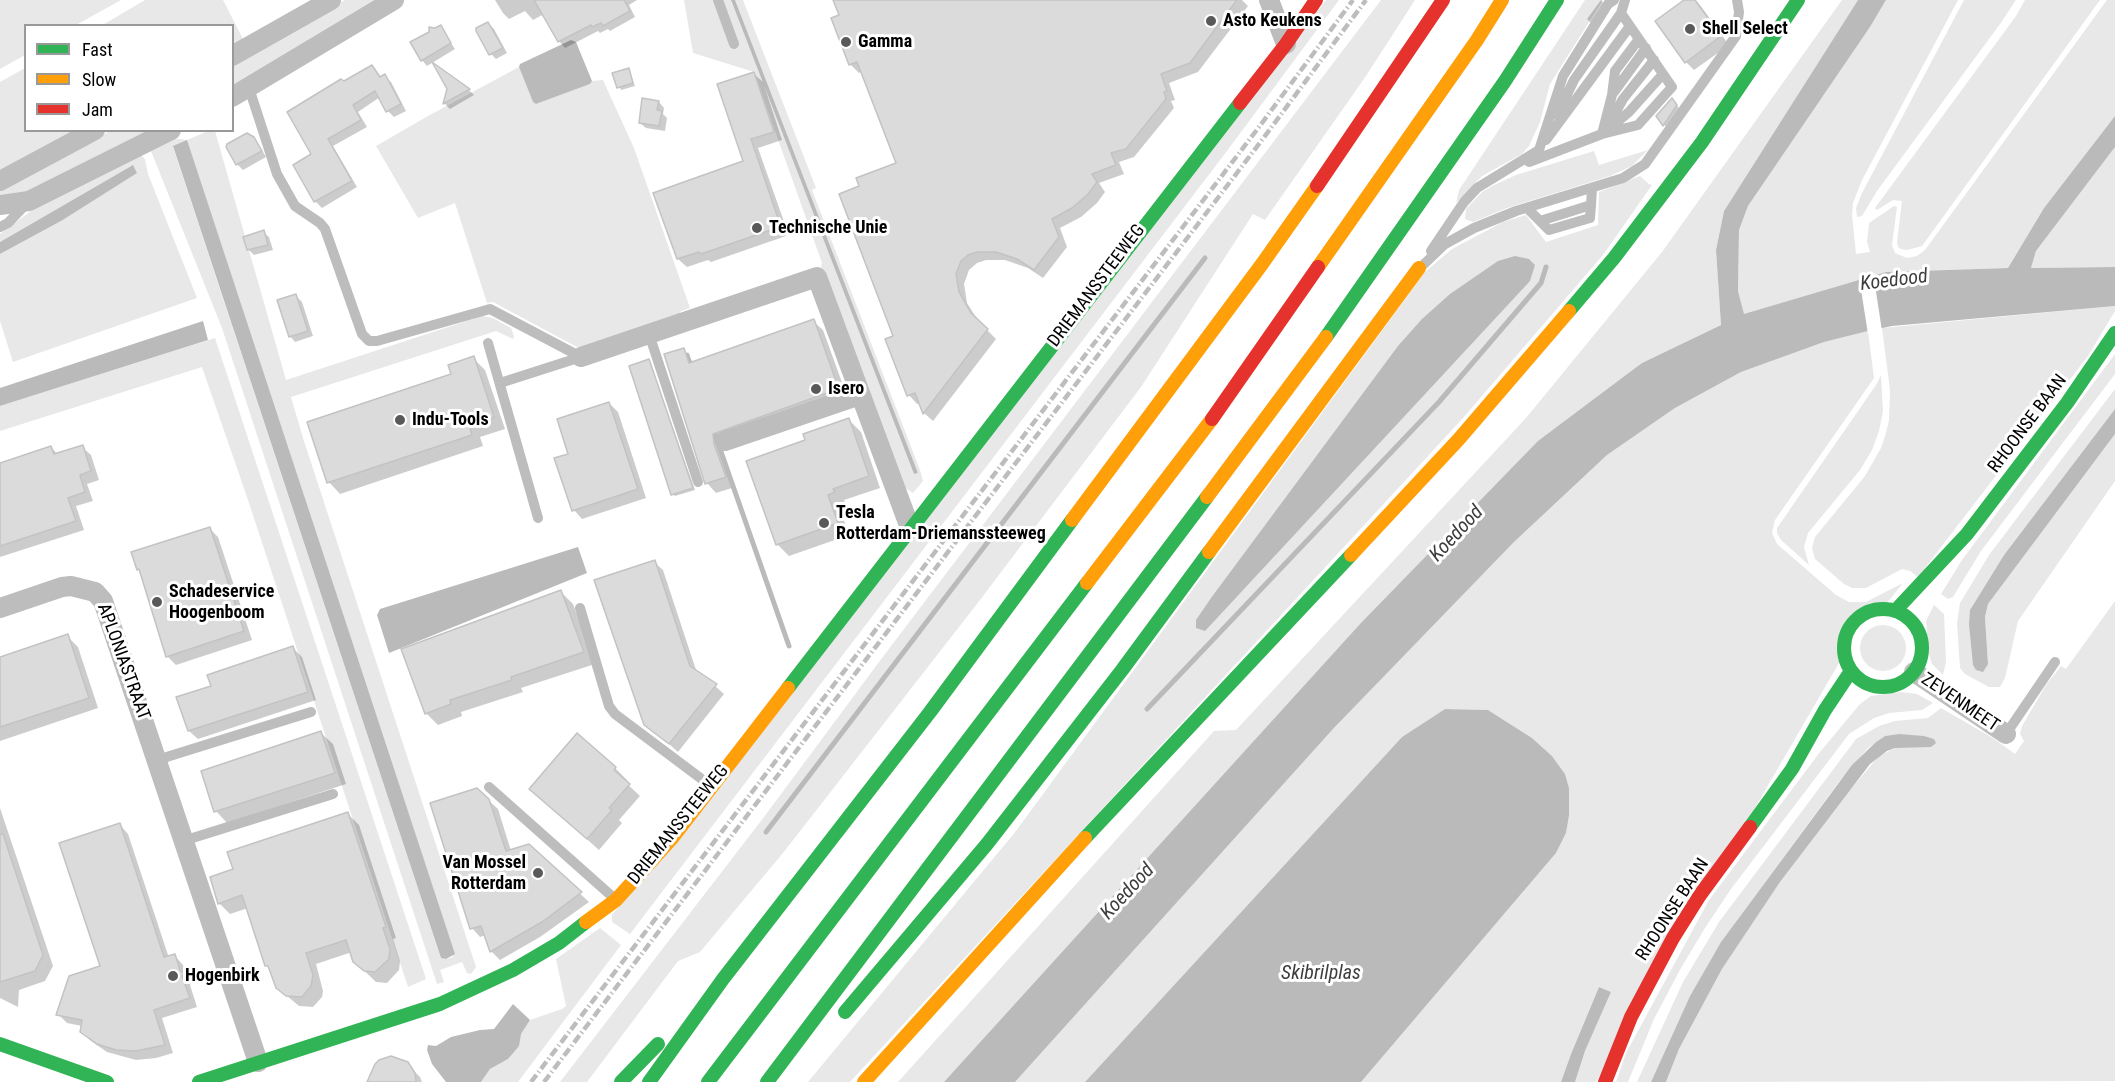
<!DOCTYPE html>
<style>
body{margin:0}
#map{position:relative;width:2115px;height:1082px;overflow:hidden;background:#fff;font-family:"Roboto Condensed",sans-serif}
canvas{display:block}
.legend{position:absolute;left:24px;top:24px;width:210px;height:108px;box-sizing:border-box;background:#fff;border:2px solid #999;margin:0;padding:8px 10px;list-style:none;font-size:18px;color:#000}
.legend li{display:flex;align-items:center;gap:12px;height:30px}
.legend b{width:30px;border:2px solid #999}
</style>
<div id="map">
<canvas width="2115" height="1082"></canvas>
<ul class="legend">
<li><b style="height:8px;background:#30b455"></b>Fast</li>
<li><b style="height:8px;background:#ff9f0a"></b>Slow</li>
<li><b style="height:8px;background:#e5322d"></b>Jam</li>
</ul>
</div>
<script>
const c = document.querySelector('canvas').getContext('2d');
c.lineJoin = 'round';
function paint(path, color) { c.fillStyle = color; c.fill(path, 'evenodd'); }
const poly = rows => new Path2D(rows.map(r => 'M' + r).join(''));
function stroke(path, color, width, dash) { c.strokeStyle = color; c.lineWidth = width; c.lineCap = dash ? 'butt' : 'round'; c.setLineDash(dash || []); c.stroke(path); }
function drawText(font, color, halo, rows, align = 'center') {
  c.font = font + ' "Roboto Condensed",sans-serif'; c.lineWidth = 6; c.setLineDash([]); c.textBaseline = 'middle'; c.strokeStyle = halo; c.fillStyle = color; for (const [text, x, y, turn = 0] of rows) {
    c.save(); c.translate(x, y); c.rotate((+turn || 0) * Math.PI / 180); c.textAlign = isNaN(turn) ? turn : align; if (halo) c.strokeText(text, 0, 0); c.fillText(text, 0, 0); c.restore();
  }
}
paint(poly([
 [0,0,121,0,76,25,26,26,25,55,0,69],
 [145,0,223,0,243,39,233,45,232,26,101,26],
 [345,0,382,0,233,89,232,64],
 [684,0,731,0,914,474,918,473,735,0,743,0,816,188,812,190,920,470,923,481,913,493,905,488,821,266,822,263,754,72,693,53],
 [1326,0,1339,0,1227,151,630,934,612,922,612,915],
 [1381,0,1415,0,1366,76,1265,220,1253,214,1141,387,980,600,783,853,700,952,678,961,587,1082,560,1082,764,817,882,658],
 [1585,0,1603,0,1550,84,1540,122,1529,146,1522,154,1482,176,1456,203,1459,190],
 [1842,0,1858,0,1724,211,1716,250,1721,325,1642,363,944,1082,898,1082,1214,731,1236,730,1526,418,1662,252],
 [1886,0,1958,0,1862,180,1853,203,1852,215,1856,254,1870,252,1867,242,1869,223,1894,206,1897,207,1892,245,1895,253,1907,258,1917,256,1925,250,2107,0,2115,0,2115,116,2044,208,2008,268,1886,272,1744,315,1738,291,1739,230,1748,206,1870,27],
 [1964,0,2016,0,2000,24,1877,191,1862,216,1857,217,1856,208,1861,195],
 [2025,0,2100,0,1922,246,1907,250,1901,249,1898,247,1897,242,1902,201,1893,200,1877,210,1875,208,2016,16],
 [519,67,533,102,536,104,590,84,592,81,603,80,634,148,690,308,681,311,678,315,582,349,577,347,493,302,487,303,455,203,418,218,376,146,428,116],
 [25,68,26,130,75,131,0,171,0,82],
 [110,131,159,131,36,191,0,199,0,189],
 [208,131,215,131,286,380,482,316,493,318,511,328,514,336,513,339,496,331,291,397,303,438,476,967,471,974,467,973,462,962,440,970,444,982,437,984,222,328,151,151,171,138,187,140],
 [186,141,286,441,453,957,446,959,441,958,173,147],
 [2115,147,2115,267,2031,268,2036,251],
 [1648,150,1632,166,1610,176,1507,208,1473,222,1465,219,1466,209,1482,192,1492,186,1516,175,1594,151,1599,165],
 [139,153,145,159,148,174,197,298,13,362,0,321,0,254,61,221,133,165,0,242,0,234,35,208],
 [1640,176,1649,184,1652,185,1603,255,1463,418,850,1082,808,1082,1016,831,1425,272,1452,249,1503,222,1526,215,1546,242,1598,225,1599,192],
 [2115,306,2115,311,2088,356,1918,577,1910,571,1902,569,1866,588,1852,588,1844,584,1815,559,1812,548,1815,537,1865,476,1881,448,1886,433,1889,420,1890,390,1882,328],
 [1868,331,1874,378,1775,520,1772,533,1777,544,1836,595,1849,602,1866,602,1903,583,1887,603,1863,607,1845,622,1838,643,1839,663,1596,1082,1575,1082,1585,1051,1611,992,1599,987,1571,1054,1561,1082,1361,1082,1556,853,1566,833,1569,788,1565,774,1552,756,1532,738,1488,710,1445,709,1402,737,1085,1082,1015,1082,1333,729,1514,542,1607,455,1675,408,1741,372,1824,342],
 [215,338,426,979,408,987,248,500,202,367,0,431,0,406],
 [2115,354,2115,374,1981,551,1953,597,1948,599,1941,594,1962,560],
 [1881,375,1883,411,1879,431,1872,450,1860,470,1808,533,1804,547,1809,565,1781,540,1777,533,1777,528,1876,385],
 [2115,389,2115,409,2004,555,1970,610,1988,664,1985,617,1988,604,2115,434,2115,481,2018,621,2005,678,2000,687,1989,687,1965,674,1960,668,1957,623,1960,603,1989,555],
 [2115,601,2115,1081,1666,1082,1679,1049,1722,969,1780,882,1839,803,1878,757,1895,748,1934,739,1899,734,1885,736,1876,742,1868,748,1838,783,1721,942,1690,996,1651,1082,1637,1082,1683,982,1719,922,1856,739,1879,726,1895,721,1928,718,1941,708,1993,738,2015,754,2024,741,2020,734,2022,726,2046,685,2061,666,2066,669],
 [1934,605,1944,614,1946,662,1943,675,1932,664,1929,654,1926,621],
 '1860 648a23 23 0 1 1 46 0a23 23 0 1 1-46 0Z',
 [1901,692,1917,694,1933,703,1922,710,1889,713,1874,718,1849,734,1731,889,1705,928,1681,968,1654,1019,1628,1082,1616,1082,1626,1053,1709,900,1820,752,1860,704,1871,696],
 [600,928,621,945,518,1082,481,1082,490,1069,508,1059,521,1034,530,1020,562,1009,566,1006,556,959]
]), '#e8e8e8');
paint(poly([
 [731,0,735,0,918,473,914,474],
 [1858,0,1886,0,1870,27,1748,206,1739,230,1738,291,1744,314,1886,272,2008,268,2044,208,2115,116,2115,147,2036,251,2031,268,2115,267,2115,306,1892,326,1868,331,1824,342,1741,372,1675,408,1607,455,1514,542,1333,729,1015,1082,944,1082,1361,623,1538,441,1642,363,1721,325,1716,250,1724,211],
 [571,40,576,42,592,81,590,84,536,104,533,102,519,67,520,64],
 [187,140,455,954,446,959,441,958,173,146],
 [133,165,137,173,61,221,0,254,0,242],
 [1515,256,1529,259,1535,265,1530,281,1205,631,1196,628,1196,620,1211,598,1398,346,1422,319,1450,294,1498,261],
 [203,321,208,340,0,406,0,388],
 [2115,409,2115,434,1988,604,1985,617,1988,664,1983,672,1976,670,1973,665,1969,624,1970,610,2004,555],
 [578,547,587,573,389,653,377,615,380,609],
 [1445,709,1488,710,1532,738,1552,756,1565,774,1569,788,1569,815,1566,833,1556,853,1361,1082,1085,1082,1402,737],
 [1899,734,1924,736,1934,739,1936,743,1931,747,1895,748,1887,751,1870,764,1780,882,1722,969,1679,1049,1666,1082,1651,1082,1690,996,1721,942,1852,765,1876,742,1885,736],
 [1599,987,1611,992,1585,1051,1575,1082,1561,1082,1571,1054],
 [513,1004,530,1020,521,1034,519,1046,508,1059,490,1069,481,1082,446,1082,432,1064,427,1050,428,1045,436,1046,451,1037,480,1030,494,1029]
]), '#bababa');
paint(poly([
 [1873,272,1882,331,1868,334,1859,277]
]), '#fff');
paint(poly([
 [495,0,637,0,629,5,635,17,610,31,608,29,600,33,598,31,565,48,559,41,544,14,533,20,525,11,509,19,503,13],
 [834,0,1242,0,1248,6,1198,72,1169,83,1175,100,1171,101,1174,108,1134,157,1119,162,1124,174,1099,183,1105,192,1097,203,1081,217,1060,228,1067,247,1043,278,1028,268,1005,260,986,260,977,263,969,270,964,284,967,303,979,322,996,339,933,421,924,413,920,403,917,404,909,395,861,187,898,164,862,71,859,73,850,64,841,16],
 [1601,0,1603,3,1591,23,1587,19],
 [1687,0,1695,0,1700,5,1729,45,1694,70,1686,62],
 [488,23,494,29,507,53,496,59,491,54],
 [440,27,455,49,427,66,422,60],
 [372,66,381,78,384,76,391,82,406,111,394,117,388,111,380,97,358,112,367,127,333,146,357,187,322,208,315,201,295,165,313,155,344,83],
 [436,67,469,90,474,95,450,109,445,104,448,89],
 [628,70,635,86,621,90,614,74],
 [754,74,763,82,782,140,758,148,788,233,786,236,711,262,708,260,687,267,678,259,745,162],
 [659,102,664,108,663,114,667,118,665,131,646,128,640,123],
 [1674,102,1679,108,1666,127,1658,116],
 [253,138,259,145,266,157,243,170,237,164],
 [263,232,269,237,273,250,254,255,248,249],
 [296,296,302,302,313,336,295,342,290,336],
 [813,321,823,330,844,388,837,403,721,443,723,455,735,487,716,493,707,483,683,350,694,363],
 [473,358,485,370,505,429,480,437,483,446,340,494,329,482],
 [649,361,695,490,675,496,673,494],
 [609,403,618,412,646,498,582,519,574,510,570,455],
 [849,420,861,432,880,488,844,500,846,504,839,506,849,535,789,556,777,544,807,441],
 [51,447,58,455,82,447,91,455,99,480,87,484,93,501,76,506,84,530,0,557,0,464],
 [209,528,218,537,252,640,176,665,167,656,141,572,139,569],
 [654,562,663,570,697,673,705,677,724,694,678,752,651,728],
 [561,592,573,604,595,664,521,688,523,692,461,712,462,716,438,725,426,713],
 [67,636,78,647,98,708,0,741,0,659],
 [293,648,302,657,316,700,198,739,189,731],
 [321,733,333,744,346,784,227,823,216,811,203,772],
 [615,768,627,780,625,782,640,796,619,820,622,823,599,850,543,800],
 [488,800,498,809,511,851,529,846,589,902,540,937,500,960,491,951,486,935,480,937,472,928],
 [0,808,53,966,45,981,19,990,18,1007,0,998],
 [348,814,359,825,396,938,393,939,400,961,399,970,387,983,376,982,354,961,352,952,316,964,323,991,322,997,313,1007,299,1006,281,991,271,970,267,966,248,908,230,914,219,903,235,870],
 [120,825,128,834,169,958,175,956,183,965,189,981,191,983,190,985,197,1007,162,1018,173,1053,156,1058,136,1060,107,1052,91,1041,82,1032,82,1026,67,1023,58,1014,102,967],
 [411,1068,420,1077,422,1082,371,1082]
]), '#0003');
stroke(poly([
 [687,355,692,370],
 [712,426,789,646],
 [1147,709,1439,402,1541,283,1546,267],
 [766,832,1205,258]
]), '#bababa', 5);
const building = poly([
 [534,0,624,0,630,11,603,26,601,23,592,27,591,25,558,42,534,0],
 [833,0,1237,0,1190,63,1161,74,1167,91,1164,92,1166,99,1126,149,1111,153,1116,165,1092,174,1097,182,1088,194,1072,208,1052,219,1059,237,1034,270,1017,259,996,252,977,252,968,255,961,261,956,274,959,292,971,313,988,329,923,414,915,393,907,396,885,339,893,336,839,194,859,186,856,178,896,163,857,62,849,65,831,18,839,15,833,0],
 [1684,0,1695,0,1721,36,1685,63,1655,21,1684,0],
 [488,22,503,48,489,55,476,31,476,28,488,22],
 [441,25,451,43,421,61,410,42,429,32,429,27,435,28,441,25],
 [432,62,470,89,443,104,447,89,432,62],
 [372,65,380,77,385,74,401,104,386,112,375,91,353,105,361,120,328,139,352,181,314,202,293,165,311,154,287,112,341,79,344,81,372,65],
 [629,68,633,83,617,88,612,73,629,68],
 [754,72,774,132,751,139,780,224,777,228,701,254,699,252,677,259,653,193,743,161,717,84,754,72],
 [642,98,659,101,657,110,662,111,659,126,639,123,642,98],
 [1672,98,1677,105,1663,126,1656,116,1672,98],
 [247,133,254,137,262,151,236,165,226,147,227,144,247,133],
 [264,230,268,245,247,250,243,237,264,230],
 [296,294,308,331,289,337,277,300,296,294],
 [814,319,835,378,827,393,713,434,714,444,726,477,705,484,664,354,684,348,689,363,814,319],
 [474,356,494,417,469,425,472,435,327,483,307,422,451,374,448,365,474,356],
 [649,359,693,488,671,495,629,366,649,359],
 [609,402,638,489,572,511,554,458,568,454,557,419,609,402],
 [849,418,869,476,833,489,835,492,828,495,838,523,776,545,746,461,805,440,803,434,849,418],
 [83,445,91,471,80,475,85,492,68,498,76,521,0,546,0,463,51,446,54,454,83,445],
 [210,527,244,631,166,657,139,569,137,570,131,552,210,527],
 [655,560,690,666,717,684,669,744,644,725,594,580,655,560],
 [561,590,584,652,511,677,512,680,450,700,451,704,425,714,401,649,561,590],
 [68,634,89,698,0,727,0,657,68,634],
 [293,646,308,692,188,731,176,697,211,686,207,675,293,646],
 [321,731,335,773,214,812,201,771,321,731],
 [577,733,616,767,614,770,630,784,609,808,612,810,587,839,529,789,577,733],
 [477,788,489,799,506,851,529,844,582,892,542,922,490,952,481,926,470,929,430,803,477,788],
 [348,812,386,927,383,928,390,949,389,959,375,972,364,971,353,962,346,940,306,953,313,975,311,986,302,997,286,996,276,988,268,966,265,966,242,895,218,904,210,877,233,869,227,852,348,812],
 [120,823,164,957,175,954,180,970,184,974,182,976,190,998,154,1010,165,1045,136,1051,116,1050,97,1044,80,1032,82,1020,56,1015,69,976,100,966,59,843,120,823],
 [0,834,3,834,43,955,35,971,0,982,0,834],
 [391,1056,408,1062,415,1073,416,1082,367,1082,375,1064,379,1060,391,1056]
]);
paint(building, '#dbdbdb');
stroke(building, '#c3c3c3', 1.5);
stroke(poly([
 [718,0,734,44],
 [249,88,277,174,295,206,320,223,325,229,362,334,369,341,377,341,490,309,581,357],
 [1614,92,1646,48],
 [1557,115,1574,80,1621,13],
 [1609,124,1623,99,1654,60],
 [1610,128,1629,112,1663,74],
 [1602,134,1612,95,1615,71,1639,39],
 [1546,140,1630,26],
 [1529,162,1602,134,1638,125,1672,87,1621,13,1625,0],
 [1527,208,1540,221,1591,205,1592,188],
 [1540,221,1549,230,1590,218,1591,205],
 [0,227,8,223,27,203],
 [1431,251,1464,202,1477,188,1539,150,1563,76,1608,4,1614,0],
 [1422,266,1445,244,1474,228,1516,211,1623,178,1645,164,1736,36,1739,12,1737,0],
 [649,334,698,482],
 [488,343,538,518],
 [500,383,581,357],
 [580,608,609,706,615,714,711,786],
 [2006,734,2055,662],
 [157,760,311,712],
 [489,787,615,899],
 [183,841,333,794]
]), '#bdbdbd', 10);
stroke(poly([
 [1269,0,1286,44],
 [232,56,331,0],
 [232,97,394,0],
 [0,181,95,130],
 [0,205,29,201,171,130],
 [581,357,817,277,910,528],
 [725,441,860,395],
 [0,608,62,587,71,586,95,592,103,601,258,1062],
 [1914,672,2006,734]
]), '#bdbdbd', 20);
stroke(poly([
 [1569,311,1614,258,1702,142,1798,0],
 [1326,337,1505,81,1557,0],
 '1844 648a39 39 0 1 1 78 0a39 39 0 1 1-78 0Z',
 [1895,611,1967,534,2067,403,2115,333],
 [788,688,1240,103],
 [1750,827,1792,769,1825,710,1851,671],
 [1085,838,1351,555],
 [845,1012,987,844,1122,670,1209,552],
 [0,1044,107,1082],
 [199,1082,440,1004,513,970,559,943,586,922],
 [621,1082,658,1044],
 [649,1082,723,979,930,712,1072,520],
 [708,1082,1087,583],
 [767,1082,1207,497]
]), '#30b455', 14);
stroke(poly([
 [1318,267,1477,40,1502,0],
 [1207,497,1326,337],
 [1072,520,1262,264,1317,186],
 [1209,552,1419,268],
 [1351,555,1459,439,1569,311],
 [1087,583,1212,419],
 [586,922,616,900,673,837,788,688],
 [864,1082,1085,838]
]), '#ff9f0a', 14);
stroke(poly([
 [1240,103,1286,44,1316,0],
 [1317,186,1443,0],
 [1212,419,1318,267],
 [1605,1082,1631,1017,1673,938,1700,895,1750,827]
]), '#e5322d', 14);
stroke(poly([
 [531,1082,1256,131,1353,0],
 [544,1082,1262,140,1366,0]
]), '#bdbdbd', 4.5, [9, 3, 1.5, 3]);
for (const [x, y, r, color] of [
 [1211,21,6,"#595959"],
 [1690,29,6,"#595959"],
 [846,42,6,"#595959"],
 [757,228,6,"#595959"],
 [816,389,6,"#595959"],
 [400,420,6,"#595959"],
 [824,523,6,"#595959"],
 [157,602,6,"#595959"],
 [538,873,6,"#595959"],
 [173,976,6,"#595959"]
]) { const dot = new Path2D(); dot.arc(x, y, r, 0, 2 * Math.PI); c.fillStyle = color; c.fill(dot); stroke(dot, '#fff', 2); }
drawText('bold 18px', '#000', '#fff', [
 ["Asto Keukens",1223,21],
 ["Shell Select",1702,29],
 ["Gamma",858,42],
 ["Technische Unie",769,228],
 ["Isero",828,389],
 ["Indu-Tools",412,420],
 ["Tesla",836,513],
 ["Rotterdam-Driemanssteeweg",836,534],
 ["Schadeservice",169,592],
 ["Hoogenboom",169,613],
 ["Van Mossel",526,863,"right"],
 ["Rotterdam",526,884,"right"],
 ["Hogenbirk",185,976]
], 'left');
drawText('18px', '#000', '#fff', [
 ["DRIEMANSSTEEWEG",1097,286,-53],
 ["RHOONSE BAAN",2028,424,-53],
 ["APLONIASTRAAT",123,662,70],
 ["ZEVENMEET",1960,703,34],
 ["DRIEMANSSTEEWEG",679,825,-51],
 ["RHOONSE BAAN",1673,910,-57]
]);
drawText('italic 20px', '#3d3d3d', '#fff', [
 ["Koedood",1894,281,-7],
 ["Koedood",1457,534,-47],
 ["Koedood",1128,892,-47],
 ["Skibrilplas",1321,974]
]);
</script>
